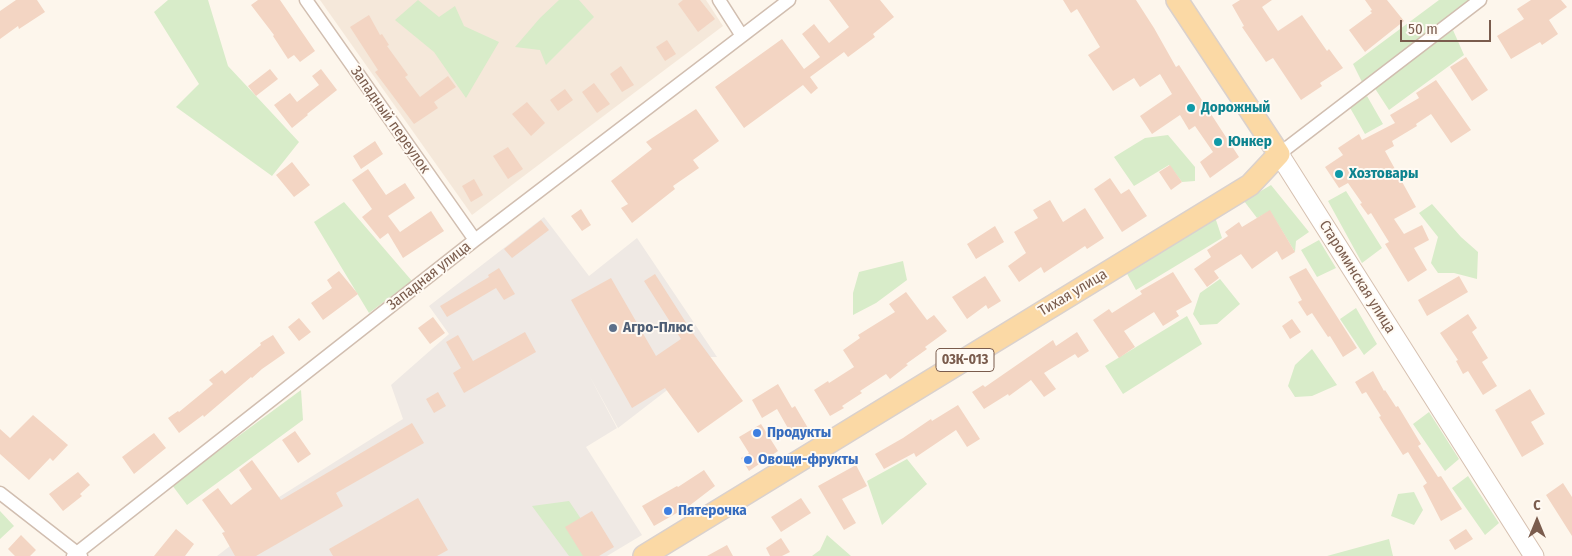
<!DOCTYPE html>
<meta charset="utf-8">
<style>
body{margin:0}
#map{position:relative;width:1572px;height:556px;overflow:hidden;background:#fdf6ec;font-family:"Fira Sans Condensed",sans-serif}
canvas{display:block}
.north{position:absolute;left:1512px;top:496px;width:50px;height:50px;-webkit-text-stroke:4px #fffaf3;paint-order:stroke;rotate:0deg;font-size:14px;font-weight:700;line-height:20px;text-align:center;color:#7a5c4d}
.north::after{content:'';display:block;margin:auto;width:18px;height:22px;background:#7a5c4d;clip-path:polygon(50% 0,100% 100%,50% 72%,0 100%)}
.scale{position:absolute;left:1400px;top:20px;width:91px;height:22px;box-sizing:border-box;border:2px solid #7a5c4d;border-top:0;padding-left:6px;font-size:15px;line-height:18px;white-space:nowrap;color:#7a5c4d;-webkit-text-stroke:4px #fffaf3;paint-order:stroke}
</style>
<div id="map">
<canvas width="1572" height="556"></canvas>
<div class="north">С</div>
<div class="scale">50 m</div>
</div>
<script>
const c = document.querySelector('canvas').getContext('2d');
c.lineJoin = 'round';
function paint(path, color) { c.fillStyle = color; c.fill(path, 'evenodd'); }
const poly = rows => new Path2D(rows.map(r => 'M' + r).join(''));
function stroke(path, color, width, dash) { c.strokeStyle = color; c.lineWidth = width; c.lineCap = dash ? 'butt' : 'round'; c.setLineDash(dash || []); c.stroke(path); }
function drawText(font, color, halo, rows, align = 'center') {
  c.font = font + ' "Fira Sans Condensed",sans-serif'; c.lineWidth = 4; c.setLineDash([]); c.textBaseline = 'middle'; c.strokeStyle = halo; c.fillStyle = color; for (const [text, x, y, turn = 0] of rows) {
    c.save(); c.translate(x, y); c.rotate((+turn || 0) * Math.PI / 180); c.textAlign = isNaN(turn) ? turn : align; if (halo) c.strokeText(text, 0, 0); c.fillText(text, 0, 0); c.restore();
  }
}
paint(poly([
 [320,0,706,0,723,26,472,215]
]), '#f5e8da');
paint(poly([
 [544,217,589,276,637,238,717,357,710,357,618,428,589,375,617,428,586,447,642,535,607,556,217,556,230,546,222,533,403,419,391,385,449,334,429,306]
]), '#efe9e4');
paint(poly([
 [168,0,208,0,228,66,299,142,272,176,176,107,199,84,154,12],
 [418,0,439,17,455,6,464,26,499,42,466,98,434,52,395,20],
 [559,0,579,0,594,17,546,65,540,50,515,47,540,18],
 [1439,0,1470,0,1362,82,1353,64],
 [1453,30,1464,55,1389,110,1374,87],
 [1367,96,1383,124,1365,134,1349,106],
 [1168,135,1195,167,1195,181,1182,182,1169,165,1134,186,1114,157,1145,138],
 [1271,185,1309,232,1296,241,1295,252,1270,211,1257,218,1244,201],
 [1346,191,1382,248,1362,263,1328,201],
 [344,202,412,281,369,313,314,222],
 [1432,204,1461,237,1478,252,1477,279,1454,273,1438,273,1431,263,1438,237,1419,213],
 [1215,217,1222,238,1136,290,1125,270],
 [1319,240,1336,268,1317,277,1301,250],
 [903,261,907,280,876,303,853,315,853,293,859,272],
 [1220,279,1240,304,1217,324,1200,325,1193,314,1200,293],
 [1356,308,1377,344,1364,355,1340,319],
 [1187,316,1202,344,1123,394,1105,366],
 [1312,349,1337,385,1312,396,1295,397,1288,386,1295,365],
 [301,390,303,420,187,505,172,485],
 [1429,412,1459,459,1445,471,1413,424],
 [907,459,927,484,882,525,867,481],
 [1468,476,1499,523,1485,535,1452,488],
 [1414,492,1423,510,1414,525,1391,516,1398,494],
 [569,501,602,550,592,556,569,556,532,506],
 [0,511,14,526,0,539],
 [827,535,851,556,812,556,820,550],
 [1389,539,1393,556,1327,556]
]), '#d8ecc9');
paint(poly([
 [16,0,37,0,45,12,19,29,18,26,0,39,0,11],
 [258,0,280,0,315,51,300,62,294,55,288,59,273,36,274,35,251,5],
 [683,0,700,0,715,19,698,32,678,4],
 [829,0,880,0,894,17,873,34,875,37,848,57,844,52,810,77,818,88,811,94,803,85,744,128,715,87,782,39,804,69,820,57,802,34,814,24,829,43,849,27],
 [1063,0,1136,0,1154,28,1176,67,1179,65,1239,157,1210,178,1200,162,1213,152,1195,126,1189,130,1180,115,1152,134,1140,116,1172,94,1160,74,1140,87,1134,78,1113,91,1088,55,1100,47,1077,9,1071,13],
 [1240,0,1272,0,1262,7,1278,31,1302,15,1327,51,1329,49,1343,68,1320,83,1322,86,1301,100,1273,58,1266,62,1242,27,1244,26,1232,5],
 [1365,0,1387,0,1404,21,1365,52,1349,30,1372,13,1370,11,1372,10],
 [1531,0,1561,0,1567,7,1549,20,1558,34,1542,45,1540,42,1511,59,1497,36,1524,19,1517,9],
 [369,15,380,35,382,34,389,45,387,46,408,75,405,77,420,97,448,76,456,87,434,102,438,108,414,124,375,72,378,70,350,27],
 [667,40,676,54,665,61,656,47],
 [1466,57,1488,90,1472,101,1450,67],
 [621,66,634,85,622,92,610,74],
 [270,69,278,79,256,96,248,86],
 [321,69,337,90,307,114,308,115,292,128,274,105,290,93,297,102,319,85,312,76],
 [1436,80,1471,130,1451,143,1431,114,1416,124,1417,126,1392,141,1394,146,1385,151,1416,207,1394,219,1404,234,1422,225,1429,240,1414,248,1427,270,1408,282,1385,244,1389,242,1371,213,1368,215,1360,204,1362,203,1348,183,1339,188,1325,167,1343,155,1338,148,1359,134,1362,140,1395,123,1390,115,1419,98,1416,93],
 [594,83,610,104,597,113,582,92],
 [565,89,573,100,558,111,550,100],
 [527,102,545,123,531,136,512,114],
 [696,109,719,141,693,160,699,168,673,186,675,189,632,223,621,208,628,204,611,181,652,149,646,142],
 [375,141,383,154,361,169,353,156],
 [508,147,523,169,508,179,493,156],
 [292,162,310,185,294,197,276,175],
 [1170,165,1182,182,1171,190,1159,172],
 [368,169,386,195,405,183,415,198,388,216,400,232,431,211,444,231,403,258,388,233,380,239,362,217,372,209,352,180],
 [1110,178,1121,194,1129,189,1147,216,1122,232,1094,189],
 [474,179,483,195,471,202,462,186],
 [1050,200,1063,222,1085,208,1104,238,1087,249,1085,246,1044,273,1041,267,1019,282,1008,266,1026,253,1014,232,1038,218,1033,210],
 [581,209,591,225,582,231,571,216],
 [1270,210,1295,252,1282,260,1277,251,1252,269,1241,254,1214,271,1219,278,1207,287,1194,269,1211,257,1207,250,1228,236,1225,232,1239,222,1242,227],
 [541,220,549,230,512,258,504,249],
 [995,226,1004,242,976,259,967,244],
 [499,268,515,294,504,300,496,288,447,317,440,306,489,277,488,275],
 [1306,268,1357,348,1343,357,1330,336,1328,337,1312,313,1307,316,1298,302,1302,300,1289,277],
 [339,271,358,294,323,320,311,303,332,288,327,280],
 [1173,272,1192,302,1176,311,1179,316,1163,326,1154,312,1124,331,1135,347,1119,358,1093,320,1109,309,1112,313,1142,294,1140,291],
 [655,274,692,332,743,401,698,433,665,388,632,408,571,300,611,278,656,356,681,339,644,281],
 [985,276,1001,301,988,309,986,305,967,319,952,297],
 [1459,276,1468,292,1427,316,1418,300],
 [906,292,927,320,934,315,947,331,925,347,927,349,906,364,908,365,890,379,886,374,860,391,862,393,842,406,844,408,830,416,814,390,828,381,829,383,854,367,843,350,860,338,858,335,895,312,889,304],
 [1468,314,1477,328,1472,332,1488,358,1482,362,1497,386,1483,395,1468,371,1463,374,1456,361,1458,360,1440,333],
 [433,317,445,333,430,344,418,328],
 [299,318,311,332,299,341,288,327],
 [1292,319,1301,332,1290,339,1282,326],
 [525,332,536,352,464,393,453,373,461,368,446,342,458,335,473,361],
 [1077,332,1089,351,1078,358,1075,354,1044,373,1056,389,1044,397,1031,380,1009,396,1008,394,984,409,972,392,983,385,985,387,1053,340,1056,346],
 [273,335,285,353,262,369,252,378,251,377,204,417,203,415,179,433,168,418,178,411,179,412,213,384,209,380,222,370,225,374,261,345,260,343],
 [1373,371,1384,391,1385,390,1396,407,1398,406,1421,444,1418,446,1438,477,1441,476,1462,509,1441,521,1423,486,1427,483,1408,452,1403,455,1379,417,1381,416,1366,392,1362,394,1355,382],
 [778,384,792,408,795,406,808,428,793,437,777,409,762,418,752,400],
 [1530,389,1545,414,1531,422,1544,444,1522,457,1495,410],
 [438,392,446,406,434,413,426,399],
 [958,405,980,439,967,447,956,430,916,457,914,453,884,469,875,454,903,438,931,419,932,421],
 [33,415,68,445,53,461,50,458,29,480,0,454,0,429,10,438],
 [412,423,424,443,336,493,343,506,256,556,235,556,222,533,225,532,202,500,218,488,231,505,252,489,239,470,252,460,281,500],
 [761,424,778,451,749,471,741,458,749,453,739,437],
 [295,431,311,454,298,463,282,440],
 [154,433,166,448,134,474,122,457],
 [856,465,867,486,842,499,856,523,844,530,818,486],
 [704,470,715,486,689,506,654,526,642,506,677,486,678,487],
 [78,472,90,485,80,494,82,496,63,511,49,494],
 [1563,483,1572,497,1572,536,1546,495],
 [418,498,448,550,437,556,333,556,329,549],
 [801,498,811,513,781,532,771,517],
 [592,511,614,547,599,556,583,556,565,527],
 [176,529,194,544,185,556,154,556],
 [1466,529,1473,539,1455,550,1449,540],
 [21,535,36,550,30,556,15,556,8,549],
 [781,538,790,552,782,556,770,556,766,548],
 [727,545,733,556,707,556]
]), '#f3d5c3');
const street = poly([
 [306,0,475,240],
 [719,0,742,36],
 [1279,154,1480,0],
 [0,493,81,556],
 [73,556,475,240,789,0]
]);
const secondary = poly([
 [1279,154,1534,556]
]);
const primary = poly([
 [644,556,1250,185,1279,154,1177,0]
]);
stroke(street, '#d1beb0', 15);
stroke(secondary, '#d6c0b0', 21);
stroke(primary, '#dad1cd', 24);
stroke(street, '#fff', 12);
stroke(secondary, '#fff', 19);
stroke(primary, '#fbd9a5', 21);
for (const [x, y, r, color] of [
 [1191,108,5,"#0f9aa8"],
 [1218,142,5,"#0f9aa8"],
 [1339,174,5,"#0f9aa8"],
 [613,328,5,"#5c6f8a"],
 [757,433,5,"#3f7fe0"],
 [748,460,5,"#3f7fe0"],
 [668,511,5,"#3f7fe0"]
]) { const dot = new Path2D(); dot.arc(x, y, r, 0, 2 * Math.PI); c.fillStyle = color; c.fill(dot); stroke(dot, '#fffaf3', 2); }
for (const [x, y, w] of [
 [965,360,58]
]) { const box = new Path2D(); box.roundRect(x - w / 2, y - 11.5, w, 23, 4); c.fillStyle = '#fffaf3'; c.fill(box); stroke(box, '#7a5c4d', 1); }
drawText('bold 14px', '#7a5c4d', null, [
 ["03К-013",965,360]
]);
drawText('bold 15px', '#0d838f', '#fffaf3', [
 ["Дорожный",1201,108],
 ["Юнкер",1228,142],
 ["Хозтовары",1349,174]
], 'left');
drawText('15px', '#7a5c4d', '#fffaf3', [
 ["Западный переулок",390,120,55],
 ["Западная улица",429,276,-38],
 ["Староминская улица",1357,277,58],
 ["Тихая улица",1073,293,-31]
]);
drawText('bold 15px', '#4e5e75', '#fffaf3', [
 ["Агро-Плюс",623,328]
], 'left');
drawText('bold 15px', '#366cbe', '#fffaf3', [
 ["Продукты",767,433],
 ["Овощи-фрукты",758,460],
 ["Пятерочка",678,511]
], 'left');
</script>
